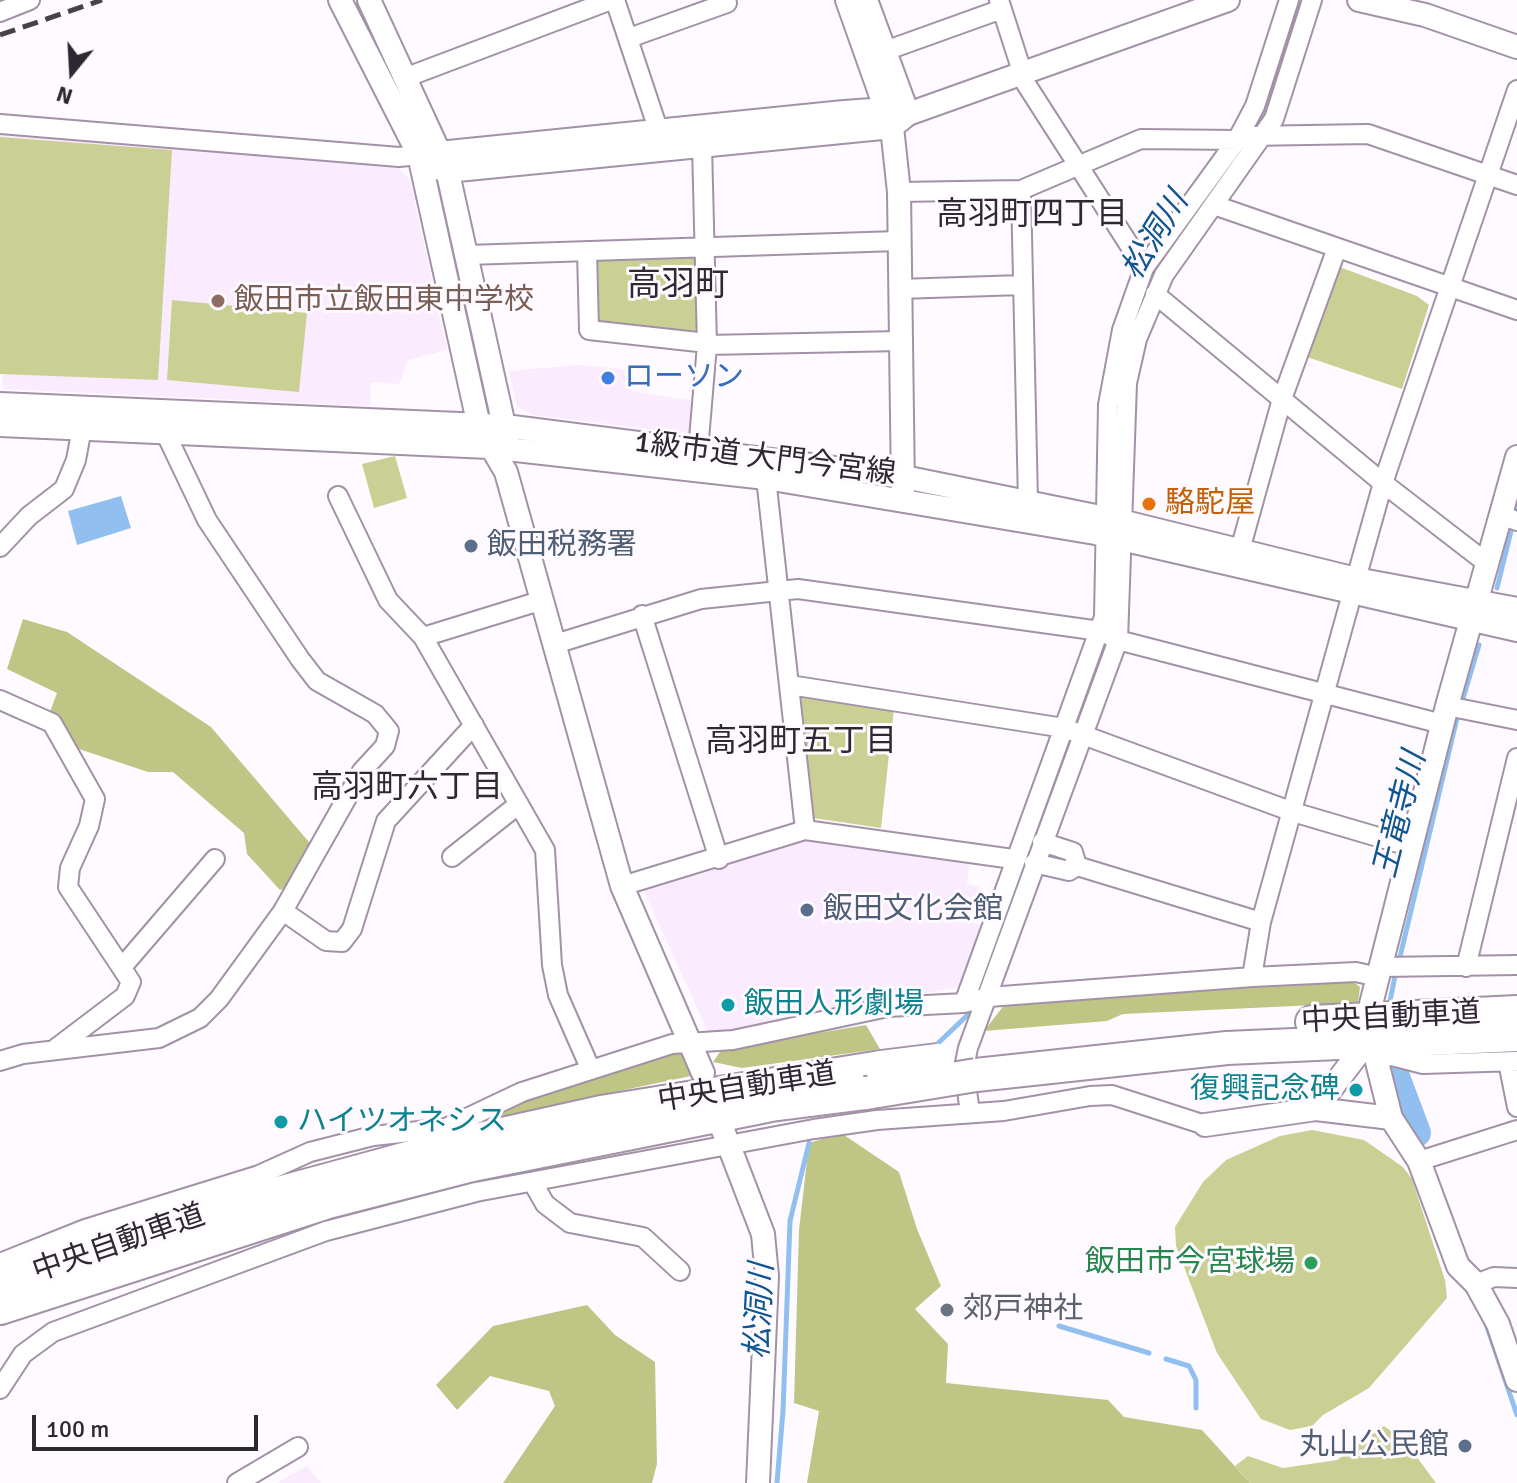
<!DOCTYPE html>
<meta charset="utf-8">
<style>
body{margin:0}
#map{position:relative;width:1517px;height:1483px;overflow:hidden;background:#fefaff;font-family:Signika,sans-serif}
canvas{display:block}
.north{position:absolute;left:32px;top:32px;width:80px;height:80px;-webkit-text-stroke:6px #fefaff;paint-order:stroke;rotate:198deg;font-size:22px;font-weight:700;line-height:32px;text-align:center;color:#2f2731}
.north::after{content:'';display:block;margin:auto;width:28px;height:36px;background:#2f2731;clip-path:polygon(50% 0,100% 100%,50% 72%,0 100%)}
.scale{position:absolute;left:32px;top:1415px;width:226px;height:36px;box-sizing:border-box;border:4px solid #2f2731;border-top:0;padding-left:10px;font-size:24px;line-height:28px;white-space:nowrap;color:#2f2731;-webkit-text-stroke:6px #fefaff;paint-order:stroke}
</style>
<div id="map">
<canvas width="1517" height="1483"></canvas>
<div class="north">N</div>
<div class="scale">100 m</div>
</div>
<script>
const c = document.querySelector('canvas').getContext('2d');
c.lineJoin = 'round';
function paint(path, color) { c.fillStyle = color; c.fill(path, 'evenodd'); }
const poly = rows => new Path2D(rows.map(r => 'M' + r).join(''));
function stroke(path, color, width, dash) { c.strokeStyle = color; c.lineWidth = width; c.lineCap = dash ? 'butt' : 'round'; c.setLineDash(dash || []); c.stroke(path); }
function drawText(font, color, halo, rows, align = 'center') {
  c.font = font + ' Signika,"Noto Sans JP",sans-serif'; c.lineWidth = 6; c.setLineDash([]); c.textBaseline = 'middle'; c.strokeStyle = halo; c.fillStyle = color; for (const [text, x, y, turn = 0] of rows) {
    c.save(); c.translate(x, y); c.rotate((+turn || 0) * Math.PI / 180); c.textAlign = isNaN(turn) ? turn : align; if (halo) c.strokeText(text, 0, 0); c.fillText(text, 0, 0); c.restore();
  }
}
paint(poly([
 [0,131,394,164,410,180,447,350,408,360,399,384,371,382,370,406,3,389],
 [579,365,632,370,632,391,695,401,691,431,689,434,534,415,517,407,509,371],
 [806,838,970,860,967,884,979,887,968,920,986,927,967,985,770,1024,746,1035,709,1034,643,889],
 [307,1466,321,1483,277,1483]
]), '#faecfe');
paint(poly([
 [0,137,172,150,158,380,0,374],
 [692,253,698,261,700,336,594,324,595,256],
 [1337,266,1417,296,1429,305,1402,389,1304,356],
 [172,300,307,313,299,392,167,380],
 [395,456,407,498,374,508,362,464],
 [801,696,894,709,881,828,813,818],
 [1312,1130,1364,1140,1403,1167,1412,1179,1445,1280,1447,1298,1369,1388,1323,1415,1312,1426,1290,1430,1261,1419,1217,1353,1176,1246,1175,1227,1203,1182,1226,1160,1280,1136],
 [1384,1426,1405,1441,1436,1483,1250,1483,1235,1466,1248,1456,1283,1468,1337,1460]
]), '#cad093');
paint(poly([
 [23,619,67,632,211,727,314,848,290,886,280,890,247,854,244,833,173,772,148,772,67,745,45,725,57,693,7,669],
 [1350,979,1360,987,1358,1003,1123,1014,1107,1021,984,1031,1005,1004,1204,986],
 [866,1025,880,1049,742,1068,713,1062,722,1049],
 [670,1051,681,1054,691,1076,552,1105,503,1120,494,1113],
 [841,1133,899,1172,917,1229,941,1286,915,1309,948,1344,946,1383,1108,1400,1124,1417,1202,1430,1250,1483,807,1483,819,1411,794,1403,799,1230,809,1143],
 [587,1305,615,1335,655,1362,657,1464,652,1483,503,1483,555,1406,549,1391,490,1376,457,1410,436,1385,493,1326]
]), '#bfc584');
paint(poly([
 [121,496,131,528,77,545,68,511]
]), '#91c0f0');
stroke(poly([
 [1255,131,1268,105,1298,13],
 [1177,242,1203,204],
 [1134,323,1154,277],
 [1497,588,1517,507],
 [1461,705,1479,645],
 [1078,720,1088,695],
 [1399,961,1458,714],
 [983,980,999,932],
 [1390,1001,1396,971],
 [933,1048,975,1008],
 [1485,1321,1517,1415],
 [1059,1326,1149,1353],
 [1166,1359,1189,1366,1196,1380,1196,1408],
 [777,1483,783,1411,790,1221,809,1143]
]), '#91c0f0', 5);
stroke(poly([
 [1393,1069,1417,1133]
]), '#91c0f0', 28);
const minor = poly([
 [615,0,659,132],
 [999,0,1026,84,1144,268],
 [0,12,30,0],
 [629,38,727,3,726,0],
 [885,51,1002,9],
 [407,77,611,0],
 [0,124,399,157,419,155],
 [1021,190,1028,502],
 [899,192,1021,190,1141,139,1237,140,1248,136,1368,134,1517,185],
 [1214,205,1517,310],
 [587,251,589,330,707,343],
 [467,255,898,241],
 [899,289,1022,285],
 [1155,294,1383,483,1488,564],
 [707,345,901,341],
 [698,451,707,345,702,145],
 [766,478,805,830],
 [338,496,388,600,423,637,545,850,552,965,558,995,590,1068],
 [1501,515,1517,521],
 [0,547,29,516,64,489,76,460,82,428],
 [1240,550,1282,399,1337,248],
 [1356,579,1383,483,1517,90],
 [642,615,719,859],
 [423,637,543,600],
 [555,644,701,599,798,589,1100,631,1118,640,1442,724],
 [790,685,1064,728,1293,812,1412,847],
 [0,700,52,723,95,799,89,826,70,868,68,887,131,982,125,996,55,1049],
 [1447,706,1517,720],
 [1042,842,1073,852,1077,866],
 [452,857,519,804],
 [1034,863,1069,871,1077,866,1261,922],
 [622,886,805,830,1013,859],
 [283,911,326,941,342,942,352,929,386,821,474,725],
 [123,966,215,859],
 [1381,967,1517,965],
 [1466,967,1517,758],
 [1252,977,1261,922,1352,594],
 [964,1003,1104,617,1108,405,1122,330,1144,268,1237,140,1255,106,1289,0],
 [1375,1059,1392,1056,1423,1064,1517,1061],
 [0,1061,23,1054,159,1038,200,1018,219,999,283,911,362,771,385,746,389,731,375,714,317,681,300,659,207,520,165,432],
 [1508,1062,1517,1107],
 [970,1113,964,1068,968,1048,1118,640,1127,383,1137,339,1164,275,1274,119,1312,0],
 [1419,1161,1517,1130],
 [533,1183,545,1204,570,1223,643,1237,680,1271],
 [0,1263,85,1229,259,1175,310,1152,373,1136,446,1128,522,1092,672,1044,733,1040,888,1007,964,1003,989,997,1252,977,1356,972,1378,977],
 [1476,1284,1494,1277,1517,1278],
 [0,1389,23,1354,53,1332,326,1231,476,1192,814,1129,877,1120,1004,1111,1090,1096,1112,1095,1205,1125],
 [237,1483,298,1447]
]);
const tertiary = poly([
 [340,0,419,155,479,426,506,472,622,886,703,1073],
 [369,0,447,169,507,439],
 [847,0,892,127,899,192,903,490],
 [1359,0,1425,15,1517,47],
 [419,155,844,112,886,109,908,114,1228,0],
 [421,163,447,171,892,127,908,114,866,0],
 [0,404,505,426,904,477,1125,522,1356,579,1517,609],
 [0,425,489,447,766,478,1095,533,1517,630],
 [1371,1004,1447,706,1517,457],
 [1374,1050,1391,1118,1419,1161,1458,1266,1476,1284,1498,1324,1517,1380],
 [1316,1109,1360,1051],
 [721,1125,763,1234,767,1276,758,1483],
 [1205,1125,1316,1109,1391,1118]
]);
const motorway = poly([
 [1312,1022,1517,1012],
 [976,1075,1227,1048,1517,1035],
 [0,1285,198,1215,466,1142,601,1112,881,1067],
 [0,1308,328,1202,472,1165,771,1105,866,1093]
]);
stroke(minor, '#a391a8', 22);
stroke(tertiary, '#a391a8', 26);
stroke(motorway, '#a391a8', 36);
stroke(minor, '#fff', 18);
stroke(tertiary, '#fff', 22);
stroke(motorway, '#fff', 32);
stroke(poly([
 [0,35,102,0]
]), '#48414a', 5, [16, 8]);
const motorwayBridge = poly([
 [881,1067,938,1060],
 [866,1093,976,1075]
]);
stroke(motorwayBridge, '#a391a8', 36, []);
stroke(motorwayBridge, '#fff', 32);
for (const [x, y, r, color] of [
 [218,301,8,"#8d6e63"],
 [608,378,8,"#3f7fe0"],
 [1149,504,8,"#e8710a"],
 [471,546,8,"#5c6f8a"],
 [807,910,8,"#5c6f8a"],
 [728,1005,8,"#0f9aa8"],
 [1356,1090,8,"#0f9aa8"],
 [281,1122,8,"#0f9aa8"],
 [1311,1263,8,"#2e9e5b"],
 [947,1310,8,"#6b7280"],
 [1465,1446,8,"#5c6f8a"]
]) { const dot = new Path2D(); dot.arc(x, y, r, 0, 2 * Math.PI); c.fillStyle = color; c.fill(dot); stroke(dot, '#fefaff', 3); }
drawText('30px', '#785e54', '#fefaff', [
 ["飯田市立飯田東中学校",234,301]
], 'left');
drawText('30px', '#366cbe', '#fefaff', [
 ["ローソン",624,378]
], 'left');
drawText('30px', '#2f2731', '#fefaff', [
 ["1級市道 大門今宮線",765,459,7],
 ["中央自動車道",1391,1018,-3],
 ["中央自動車道",747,1088,-9],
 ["中央自動車道",119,1244,-19]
]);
drawText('30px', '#c56008', '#fefaff', [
 ["駱駝屋",1165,504]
], 'left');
drawText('30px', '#4e5e75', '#fefaff', [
 ["飯田税務署",487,546],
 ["飯田文化会館",823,910],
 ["丸山公民館",1449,1446,"right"]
], 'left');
drawText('30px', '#0d838f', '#fefaff', [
 ["飯田人形劇場",744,1005],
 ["復興記念碑",1340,1090,"right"],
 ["ハイツオネシス",297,1122]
], 'left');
drawText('30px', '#27864d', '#fefaff', [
 ["飯田市今宮球場",1295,1263]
], 'right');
drawText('30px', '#5b616d', '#fefaff', [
 ["郊戸神社",963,1310]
], 'left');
drawText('32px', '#2f2731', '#fefaff', [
 ["高羽町四丁目",1032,216],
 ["高羽町五丁目",801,743],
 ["高羽町六丁目",407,789]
]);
drawText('italic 32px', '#0e5690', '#fefaff', [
 ["松洞川",1156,236,-58],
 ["王竜寺川",1401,815,-76],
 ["松洞川",761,1311,-87]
]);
drawText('34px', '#2f2731', '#fefaff', [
 ["高羽町",678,286]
]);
</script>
